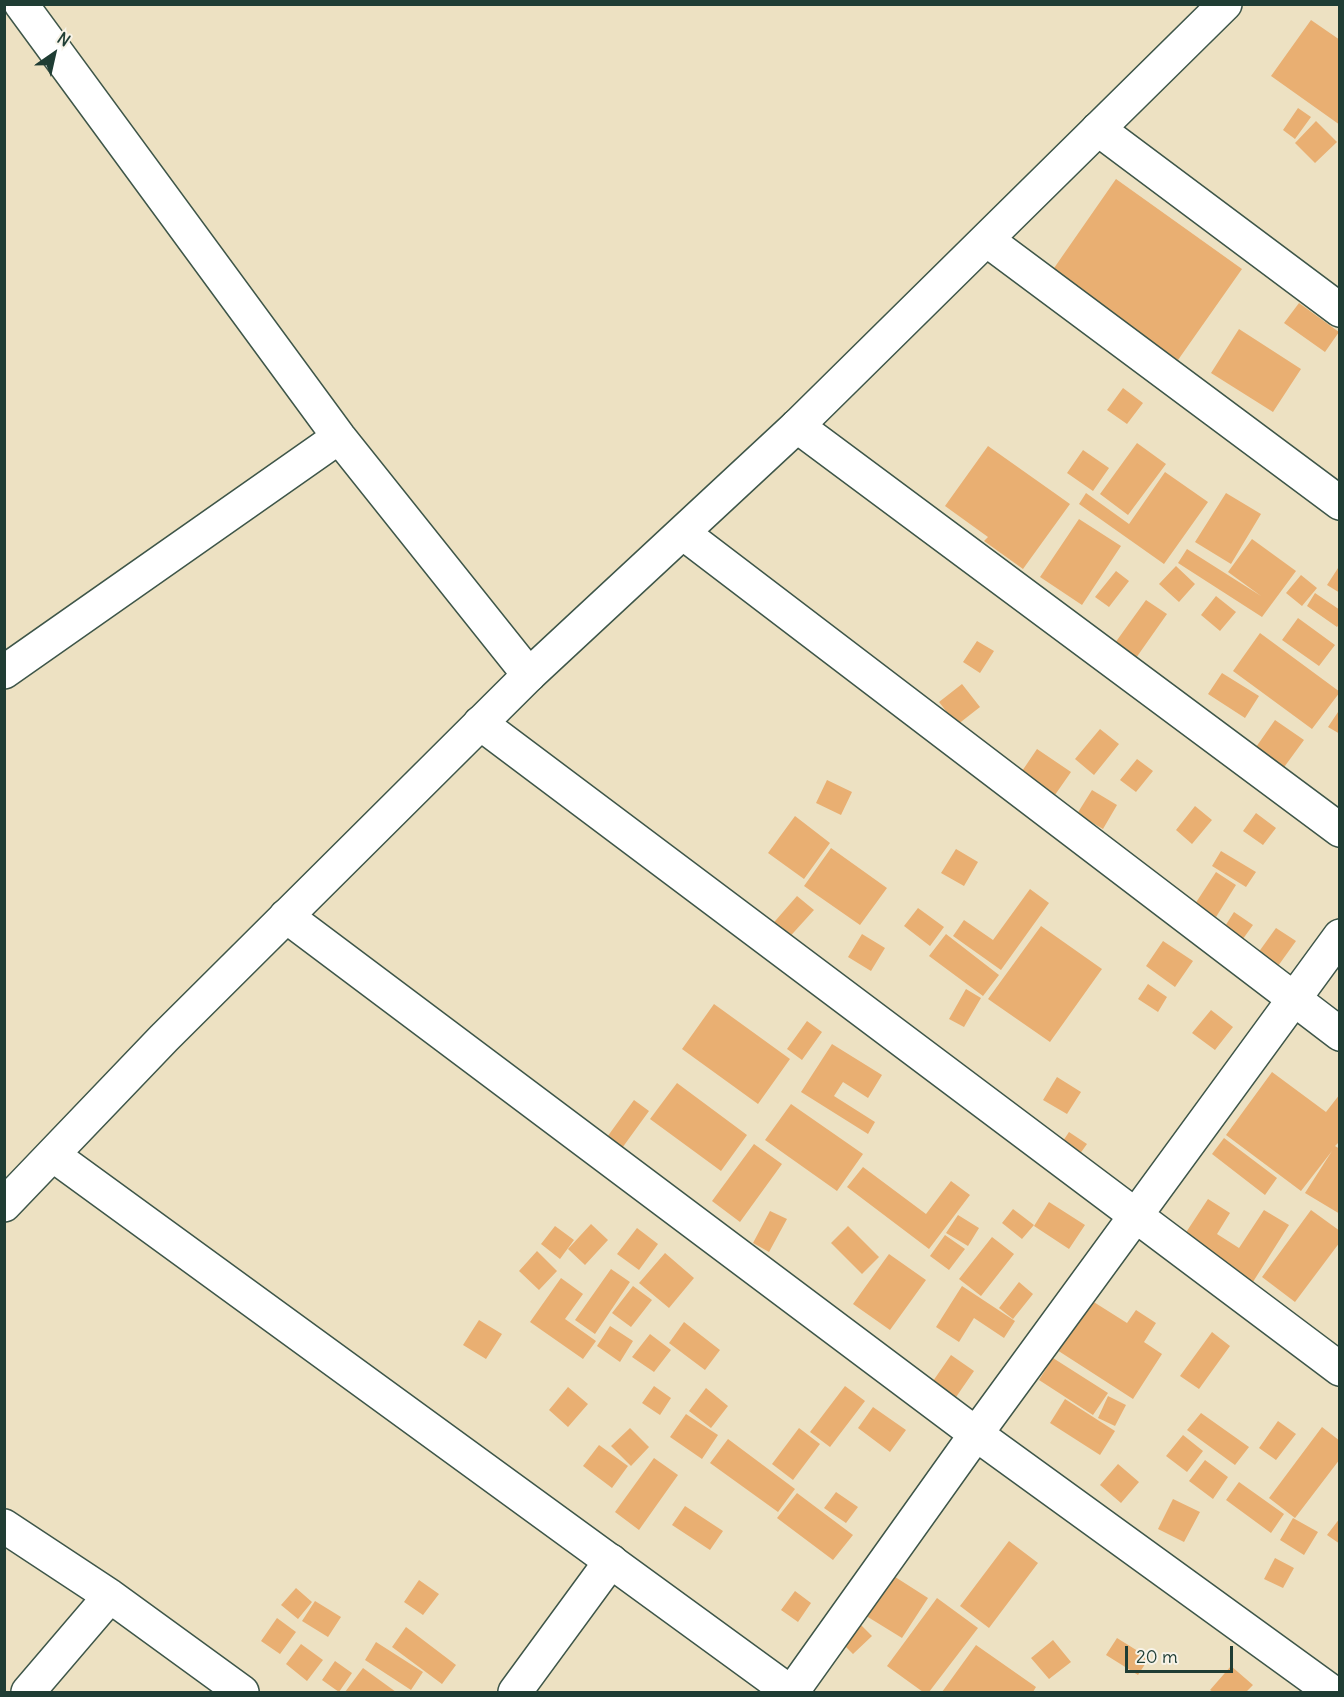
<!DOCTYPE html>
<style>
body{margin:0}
#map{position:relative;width:1344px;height:1697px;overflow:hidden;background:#ede1c2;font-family:Delius,sans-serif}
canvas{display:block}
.frame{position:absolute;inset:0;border:6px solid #1f3d34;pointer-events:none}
.north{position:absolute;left:24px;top:24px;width:60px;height:60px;-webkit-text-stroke:4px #f7f3e8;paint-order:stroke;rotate:34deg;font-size:16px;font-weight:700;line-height:24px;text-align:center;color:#1f3d34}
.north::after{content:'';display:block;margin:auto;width:21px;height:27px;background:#1f3d34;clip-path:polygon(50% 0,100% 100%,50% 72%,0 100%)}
.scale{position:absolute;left:1125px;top:1646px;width:108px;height:27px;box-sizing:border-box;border:3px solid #1f3d34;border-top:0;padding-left:8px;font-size:18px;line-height:21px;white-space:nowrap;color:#1f3d34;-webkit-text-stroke:4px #f7f3e8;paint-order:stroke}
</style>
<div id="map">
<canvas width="1344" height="1697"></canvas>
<div class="frame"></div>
<div class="north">N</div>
<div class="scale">20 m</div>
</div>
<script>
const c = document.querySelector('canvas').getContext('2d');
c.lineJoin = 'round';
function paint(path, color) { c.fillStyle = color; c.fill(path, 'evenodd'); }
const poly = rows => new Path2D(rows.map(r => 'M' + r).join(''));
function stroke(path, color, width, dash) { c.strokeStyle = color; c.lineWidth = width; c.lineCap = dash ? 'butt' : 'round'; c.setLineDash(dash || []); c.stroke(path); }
paint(poly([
 [1311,20,1340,40,1340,125,1271,76],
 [1298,108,1311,117,1295,139,1283,130],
 [1316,121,1337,142,1315,163,1295,143],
 [1116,179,1242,269,1178,360,1052,271],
 [1299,303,1339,332,1325,352,1284,323],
 [1239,329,1301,369,1273,412,1211,373],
 [1123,388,1143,403,1127,424,1107,410],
 [1137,443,1166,464,1128,515,1100,494],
 [988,446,1070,504,1023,569,984,541,988,537,945,506],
 [1083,450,1109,468,1093,491,1067,473],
 [1165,472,1208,502,1164,564,1079,504,1086,493,1129,524],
 [1226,493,1261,514,1231,564,1195,542],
 [1079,519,1121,546,1082,605,1040,577],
 [1252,539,1296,571,1262,617,1178,563,1187,549,1261,596,1228,572],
 [1340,565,1340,593,1327,585],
 [1176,566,1195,584,1179,602,1159,584],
 [1116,571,1129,581,1109,607,1095,597],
 [1301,575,1317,588,1302,606,1286,593],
 [1315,593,1340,610,1340,623,1337,627,1307,606],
 [1216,596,1236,612,1220,631,1201,615],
 [1146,600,1167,614,1136,658,1115,643],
 [1298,618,1335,645,1319,666,1282,640],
 [1260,633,1340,692,1312,729,1233,671],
 [977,641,994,651,980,673,963,662],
 [1222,673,1259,696,1245,718,1208,694],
 [962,684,980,707,957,725,939,702],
 [1340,709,1340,734,1328,727],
 [1275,720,1304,740,1282,770,1254,750],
 [1100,729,1119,744,1094,775,1075,759],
 [1037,749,1071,772,1050,802,1016,780],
 [1137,759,1153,771,1136,792,1120,780],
 [827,780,852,792,841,815,816,803],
 [1092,790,1117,805,1103,829,1077,814],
 [1195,806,1212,820,1192,844,1176,830],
 [1256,813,1276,828,1263,845,1243,831],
 [795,816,830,843,804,879,768,853],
 [831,848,887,888,860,925,804,886],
 [956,849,978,862,964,886,941,873],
 [1221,851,1256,872,1246,887,1212,866],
 [1216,872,1236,885,1216,917,1195,904],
 [1030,889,1049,903,1001,970,953,936,964,920,993,940],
 [797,896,814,910,785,942,769,928],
 [918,908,944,927,930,946,904,926],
 [1234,912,1253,925,1240,943,1222,931],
 [1041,926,1102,969,1050,1042,988,999],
 [1276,928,1296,941,1273,973,1253,960],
 [862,934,885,948,871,971,848,957],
 [946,934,999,975,983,996,929,956],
 [1163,941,1193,961,1175,987,1146,966],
 [1148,984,1167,997,1158,1012,1138,999],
 [966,989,981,998,964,1027,949,1019],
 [714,1004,790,1059,758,1104,682,1049],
 [1211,1010,1233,1027,1215,1050,1192,1033],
 [807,1021,822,1032,802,1060,787,1049],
 [832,1044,882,1075,868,1098,843,1082,834,1096,875,1122,868,1134,801,1092],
 [1272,1072,1326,1112,1340,1094,1340,1141,1335,1146,1340,1149,1340,1214,1305,1193,1332,1151,1301,1191,1226,1135],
 [1057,1077,1081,1092,1067,1114,1043,1100],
 [677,1083,747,1135,721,1171,650,1119],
 [634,1100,649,1111,617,1155,602,1144],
 [791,1104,863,1154,837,1191,765,1140],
 [1069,1132,1087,1144,1074,1162,1057,1150],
 [1224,1138,1277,1178,1265,1195,1212,1154],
 [754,1144,782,1164,740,1222,712,1201],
 [863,1167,926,1214,951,1181,970,1195,929,1249,847,1187],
 [1208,1199,1230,1213,1217,1234,1239,1248,1264,1210,1289,1225,1251,1285,1181,1240],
 [1049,1202,1085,1225,1069,1249,1034,1226],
 [1013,1209,1034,1225,1022,1239,1002,1223],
 [1311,1210,1340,1231,1340,1242,1295,1302,1262,1277],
 [770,1211,787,1219,769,1252,753,1243],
 [958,1215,979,1228,968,1246,946,1233],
 [591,1224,608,1240,585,1265,568,1249],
 [555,1226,574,1240,560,1259,541,1244],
 [848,1226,879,1257,862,1274,831,1243],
 [637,1228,658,1244,639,1270,617,1254],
 [945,1235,965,1249,949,1270,930,1256],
 [992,1237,1014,1254,981,1296,959,1279],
 [537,1251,557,1271,539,1290,519,1271],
 [665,1253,694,1278,669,1308,639,1283],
 [889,1254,926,1280,890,1330,853,1304],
 [611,1269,630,1282,595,1334,575,1320],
 [561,1278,583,1294,565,1319,596,1341,583,1359,530,1322],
 [1019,1282,1033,1294,1013,1319,999,1308],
 [633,1286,652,1300,631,1327,612,1313],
 [962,1286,1015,1321,1004,1338,974,1318,959,1342,936,1327],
 [1089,1299,1127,1323,1136,1310,1156,1323,1144,1342,1162,1354,1133,1399,1057,1350],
 [479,1320,502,1334,486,1359,463,1345],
 [684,1322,720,1350,705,1370,669,1343],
 [610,1326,633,1341,620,1362,597,1346],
 [1212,1332,1230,1346,1199,1389,1180,1376],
 [650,1334,671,1350,654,1372,632,1357],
 [951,1355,974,1371,954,1400,931,1384],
 [1053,1358,1108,1393,1093,1415,1039,1380],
 [654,1386,671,1398,660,1415,642,1403],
 [845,1386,865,1401,830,1447,810,1432],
 [568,1387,588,1404,568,1427,549,1410],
 [706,1388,728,1406,711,1428,689,1411],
 [1108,1396,1126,1405,1115,1426,1098,1418],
 [1065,1399,1115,1431,1100,1455,1050,1423],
 [873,1407,906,1430,890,1452,858,1428],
 [1201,1413,1249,1447,1235,1465,1187,1430],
 [686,1414,718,1435,702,1459,670,1437],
 [1278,1421,1296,1434,1276,1460,1259,1448],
 [1322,1427,1340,1441,1340,1459,1295,1518,1269,1498],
 [630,1428,649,1447,631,1466,611,1446],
 [799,1428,820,1444,793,1480,772,1464],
 [1183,1435,1203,1451,1187,1472,1166,1456],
 [728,1439,795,1489,778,1512,710,1463],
 [599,1445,628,1466,612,1488,583,1466],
 [654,1458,678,1475,639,1530,615,1512],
 [1205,1460,1228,1477,1213,1499,1189,1481],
 [1118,1464,1139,1482,1121,1503,1100,1485],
 [1239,1482,1284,1514,1271,1533,1226,1500],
 [836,1492,858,1507,846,1523,824,1508],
 [797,1493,853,1535,833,1560,777,1518],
 [1173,1499,1200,1512,1184,1542,1158,1529],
 [685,1506,723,1531,710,1550,672,1525],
 [1293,1518,1318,1532,1304,1555,1280,1540],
 [1340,1518,1340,1544,1327,1535],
 [1009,1541,1038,1563,989,1628,960,1606],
 [1275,1558,1294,1568,1283,1588,1264,1579],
 [889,1573,928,1598,902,1638,863,1614],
 [419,1580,439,1594,423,1615,404,1602],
 [296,1588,312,1602,298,1619,281,1605],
 [795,1591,811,1603,798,1622,781,1610],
 [937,1598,978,1628,929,1692,923,1692,887,1666],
 [315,1601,341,1617,328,1637,302,1621],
 [277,1618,296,1632,280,1654,261,1641],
 [858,1622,872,1636,853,1654,839,1640],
 [406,1627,456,1665,442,1684,392,1647],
 [1117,1638,1149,1658,1138,1675,1106,1655],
 [1053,1640,1071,1662,1049,1679,1031,1658],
 [376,1642,423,1672,411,1690,365,1660],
 [301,1644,323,1660,307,1681,286,1664],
 [976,1645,1036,1687,1033,1692,942,1692],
 [335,1661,352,1673,339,1692,322,1680],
 [1231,1666,1253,1685,1246,1692,1213,1692,1210,1690],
 [363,1668,396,1692,345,1692]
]), '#e9af72');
const minor = poly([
 [21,4,339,437,529,675],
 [1098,129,1340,310],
 [987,240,1340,503],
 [797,426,1340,830],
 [683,533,1340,1034],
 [4,672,339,437],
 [480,723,1340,1369],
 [286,916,976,1434,1332,1692],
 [4,1526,110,1596,242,1692],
 [28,1692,110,1596],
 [515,1692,611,1561],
 [792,1692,976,1434,1340,936]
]);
const tertiary = poly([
 [53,1155,790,1692]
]);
const secondary = poly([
 [4,1205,164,1038,529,675,797,426,1225,4]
]);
stroke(minor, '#3e5649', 36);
stroke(tertiary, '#3e5649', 36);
stroke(secondary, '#3e5649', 36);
stroke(minor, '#fff', 33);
stroke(tertiary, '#fff', 33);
stroke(secondary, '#fff', 33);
</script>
